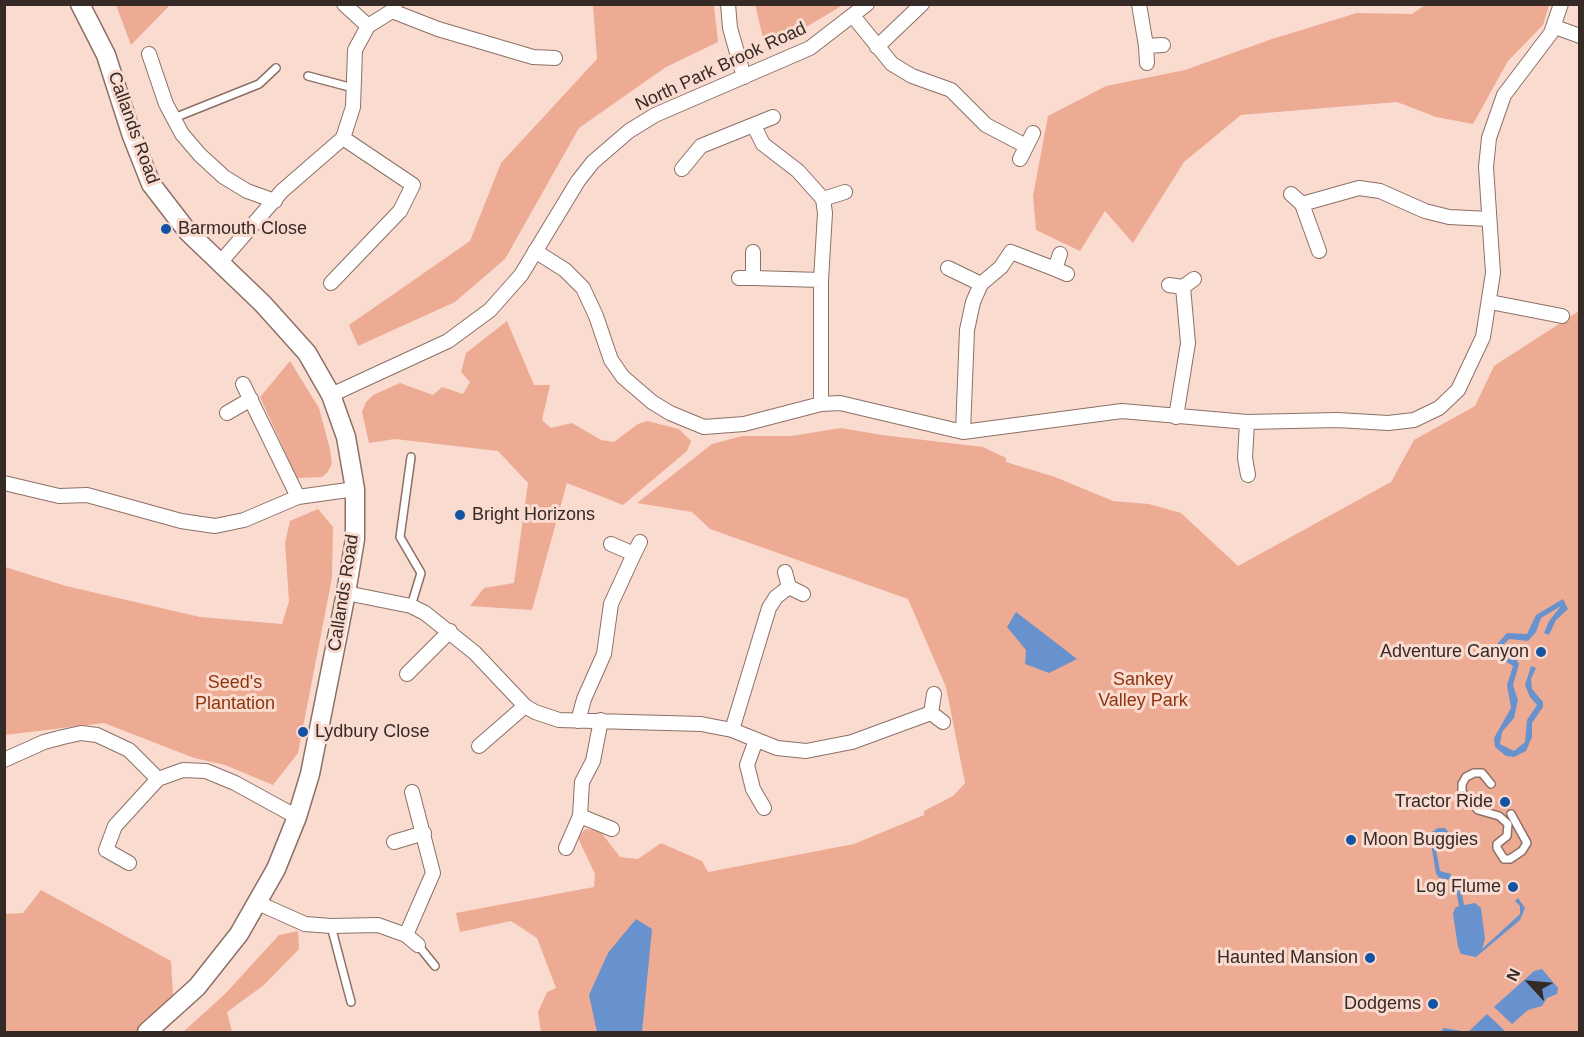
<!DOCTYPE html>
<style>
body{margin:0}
#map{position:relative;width:1584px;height:1037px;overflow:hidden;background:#fadbd0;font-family:Helvetica,sans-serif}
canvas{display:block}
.frame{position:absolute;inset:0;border:6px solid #352a26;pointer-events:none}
.north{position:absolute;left:1500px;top:953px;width:60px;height:60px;-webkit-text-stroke:4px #fadbd0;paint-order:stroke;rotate:296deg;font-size:16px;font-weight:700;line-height:24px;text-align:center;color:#352a26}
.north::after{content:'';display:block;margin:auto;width:21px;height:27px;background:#352a26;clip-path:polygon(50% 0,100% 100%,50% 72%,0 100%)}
</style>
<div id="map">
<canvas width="1584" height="1037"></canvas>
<div class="frame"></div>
<div class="north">N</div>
</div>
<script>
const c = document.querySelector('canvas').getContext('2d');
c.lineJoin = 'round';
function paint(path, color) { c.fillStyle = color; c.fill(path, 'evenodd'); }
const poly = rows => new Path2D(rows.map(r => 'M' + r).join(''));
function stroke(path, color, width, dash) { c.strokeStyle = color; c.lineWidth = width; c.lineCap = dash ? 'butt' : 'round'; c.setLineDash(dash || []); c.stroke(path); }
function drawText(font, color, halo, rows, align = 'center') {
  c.font = font + ' Helvetica,sans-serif'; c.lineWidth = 6; c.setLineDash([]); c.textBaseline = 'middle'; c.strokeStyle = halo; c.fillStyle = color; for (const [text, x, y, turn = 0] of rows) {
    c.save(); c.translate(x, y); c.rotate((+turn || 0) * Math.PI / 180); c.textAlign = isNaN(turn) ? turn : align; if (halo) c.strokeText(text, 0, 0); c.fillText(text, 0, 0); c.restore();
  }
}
paint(poly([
 [755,4,843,4,843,5,766,51],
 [116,5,170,5,131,45],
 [593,5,714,5,718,42,666,67,579,128,505,259,455,302,358,346,349,325,470,241,501,163,597,59],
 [1425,5,1549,5,1543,25,1508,61,1473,124,1436,117,1397,102,1241,115,1184,162,1133,243,1105,211,1080,251,1036,230,1033,196,1048,116,1106,86,1185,70,1272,39,1357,13,1412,14],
 [1579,311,1579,1032,541,1032,538,1012,547,992,556,988,537,938,511,921,460,932,456,913,594,887,595,874,578,838,585,829,600,831,620,857,638,859,661,843,702,861,708,872,854,844,924,815,924,811,953,796,965,783,946,687,908,599,710,529,692,512,637,503,712,444,742,436,791,436,841,428,882,435,983,447,1006,458,1006,462,1055,477,1113,501,1149,504,1181,513,1238,566,1391,482,1414,440,1475,406,1494,366],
 [507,321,534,385,550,385,542,420,551,428,572,423,601,440,614,442,638,424,647,421,679,429,691,441,687,451,623,505,567,483,532,610,470,606,484,588,514,583,528,483,498,451,395,439,369,443,362,412,366,402,373,395,400,383,433,395,442,387,463,394,470,382,461,372,466,353],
 [290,361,319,408,330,449,332,464,327,473,322,477,297,478,260,397],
 [318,509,333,527,332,578,298,753,273,785,225,765,194,758,104,723,5,735,5,567,66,586,200,617,282,624,289,601,285,543,290,521],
 [41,890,171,961,174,1010,147,1032,5,1032,4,914,23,913],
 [298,931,299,949,264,985,227,1012,232,1032,183,1032,225,994,279,935]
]), '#eeab93');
paint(poly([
 [1563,599,1568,609,1556,620,1549,635,1544,633,1549,621,1561,606,1541,618,1536,632,1528,641,1509,639,1503,645,1504,654,1516,659,1519,664,1513,685,1518,700,1514,718,1502,732,1500,744,1514,751,1525,742,1527,720,1537,705,1530,697,1525,685,1531,666,1536,668,1531,679,1532,689,1543,702,1543,707,1532,723,1532,737,1526,751,1514,757,1506,756,1495,747,1494,738,1511,708,1507,685,1513,666,1500,658,1496,651,1498,643,1507,633,1527,634,1536,615],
 [1016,612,1077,659,1049,673,1025,664,1026,650,1007,627],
 [1438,828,1445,828,1450,834,1453,851,1449,851,1443,832,1439,832,1434,839,1440,871,1451,874,1451,879,1447,880,1438,877,1436,873,1430,838,1432,832],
 [1461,888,1464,905,1475,903,1481,908,1485,939,1482,949,1520,914,1520,906,1515,901,1518,898,1525,908,1520,920,1476,957,1461,954,1458,947,1453,914,1455,908,1459,906,1456,889],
 [636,919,652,929,642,1032,597,1032,589,995,608,953],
 [1542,969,1558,988,1557,994,1547,998,1542,1006,1528,1010,1512,1024,1494,1007,1534,971],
 [1487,1014,1506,1032,1440,1032,1444,1028,1468,1032]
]), '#6892cd');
const service = poly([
 [308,76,353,88],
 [174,118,259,84,276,68],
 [411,606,421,573,400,537,411,457],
 [1491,784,1482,773,1474,773,1466,777,1462,784,1462,792,1478,810,1499,816,1508,824,1507,836,1497,844,1497,848,1504,859,1510,859,1522,851,1527,843,1511,814],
 [331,926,351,1002],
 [418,945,435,966]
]);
const minor = poly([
 [344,4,368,26],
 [728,4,730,28,744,77],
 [1139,4,1146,46],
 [392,11,438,29,533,57,555,58],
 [853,16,892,64,912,76,951,90,986,125,1026,146],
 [1555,27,1580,36],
 [877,47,922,4],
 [149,54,166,104,182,134,200,155,224,177,247,191,275,201],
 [1147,63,1146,46,1163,45],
 [754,126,763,144,798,171,823,199,845,192],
 [1020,159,1033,133],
 [682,169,701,146,773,117],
 [1291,194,1302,204,1319,251],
 [1302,204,1359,188,1380,191,1425,211,1449,217,1489,219],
 [535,251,565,270,583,288,596,316,611,360,623,377,652,402,670,413,704,427,744,424,821,404,840,403,963,432,1122,411,1247,422,1337,420,1388,423,1414,420,1439,408,1458,390,1483,337,1493,273,1486,167,1489,138,1504,95,1551,33,1561,4],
 [1060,254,1055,269,1067,274],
 [219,264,282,191,343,138,353,107,355,50,368,26,392,11,395,4],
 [948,268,981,284],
 [739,278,753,278,753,252],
 [753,278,821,280],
 [331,283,400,211,413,185,343,138],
 [1169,285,1183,287,1194,279],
 [1490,302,1562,316],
 [243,384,298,497],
 [331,395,448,341,490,310,521,275,578,181,593,162,629,131,655,115,810,48,867,4],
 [821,404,821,280,825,213,823,199],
 [227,413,251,399],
 [1176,417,1188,343,1183,287],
 [1247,422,1245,458,1248,475],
 [963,432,967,330,973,302,981,284,1001,267,1011,252,1055,269],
 [4,483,59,496,87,495,181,521,215,526,244,520,298,497,355,489],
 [611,544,634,554,640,542],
 [785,572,789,587,803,594],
 [346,593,411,606,425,613,475,653,525,706,479,746],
 [407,674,450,631],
 [934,694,931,713,943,722],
 [525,706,535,712,559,720,701,724,732,730,777,748,806,751,852,742,931,713],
 [578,721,584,699,604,654,611,604,634,554],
 [732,730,769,608,776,597,789,587],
 [756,740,747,765,753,789,764,808],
 [4,760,44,742,63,737,81,733,97,735,129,750,158,779,183,770,206,771,235,783,297,817],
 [580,816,612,829],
 [394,842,424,833],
 [566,848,580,816,582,782,593,761,601,720],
 [129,863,106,850,115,826,158,779],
 [258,903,305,924,331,926,378,925,406,935,433,873,412,792],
 [406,935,418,945]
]);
const tertiary = poly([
 [80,4,106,55,132,136,151,184,188,232,263,304,307,353,331,395,346,437,355,489,355,539,346,593,310,774,297,817,276,869,239,934,197,987,147,1032]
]);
stroke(service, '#8c7066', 10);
stroke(minor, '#8c7066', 16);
stroke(tertiary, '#8c7066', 21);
stroke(service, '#fff', 7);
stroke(minor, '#fff', 14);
stroke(tertiary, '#fff', 18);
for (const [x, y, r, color] of [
 [166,229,6,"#1253a3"],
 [460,515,6,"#1253a3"],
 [1541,652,6,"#1253a3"],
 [303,732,6,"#1253a3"],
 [1505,802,6,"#1253a3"],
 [1351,840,6,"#1253a3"],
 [1513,887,6,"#1253a3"],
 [1370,958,6,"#1253a3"],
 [1433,1004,6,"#1253a3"]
]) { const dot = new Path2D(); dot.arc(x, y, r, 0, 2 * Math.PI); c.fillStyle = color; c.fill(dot); stroke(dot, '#fadbd0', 2); }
drawText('18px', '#352a26', '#fadbd0', [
 ["North Park Brook Road",721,67,-25],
 ["Callands Road",133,128,70],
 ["Callands Road",344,593,-81]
]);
drawText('18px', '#352a26', '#fadbd0', [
 ["Barmouth Close",178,229,"left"],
 ["Bright Horizons",472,515,"left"],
 ["Adventure Canyon",1529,652],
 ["Lydbury Close",315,732,"left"],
 ["Tractor Ride",1493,802],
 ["Moon Buggies",1363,840,"left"],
 ["Log Flume",1501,887],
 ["Haunted Mansion",1358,958],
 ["Dodgems",1421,1004]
], 'right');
drawText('18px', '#8f350e', '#fadbd0', [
 ["Sankey",1143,680],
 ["Valley Park",1143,701],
 ["Seed's",235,683],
 ["Plantation",235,704]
]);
</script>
